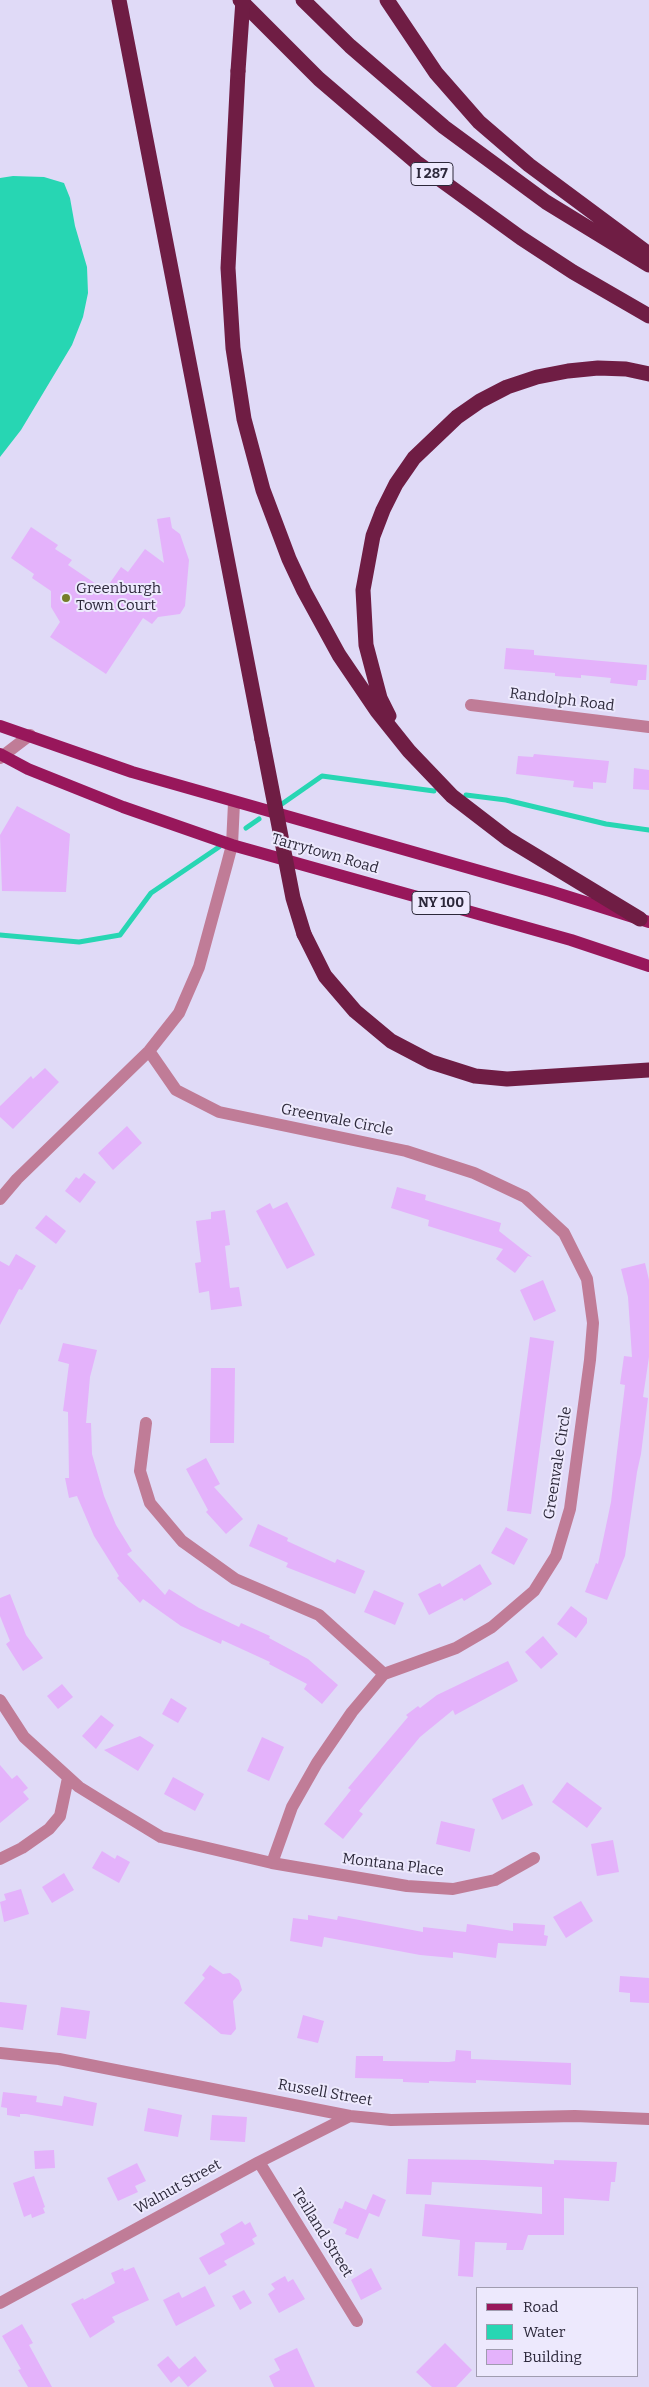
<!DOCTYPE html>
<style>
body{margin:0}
#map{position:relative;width:649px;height:2387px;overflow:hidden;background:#e0daf7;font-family:Bitter,serif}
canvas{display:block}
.legend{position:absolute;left:476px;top:2287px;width:162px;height:90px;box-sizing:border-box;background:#ede9fd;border:1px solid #a09caf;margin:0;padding:6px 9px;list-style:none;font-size:15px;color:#2d293b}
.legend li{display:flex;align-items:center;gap:10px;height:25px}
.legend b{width:25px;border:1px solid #a09caf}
</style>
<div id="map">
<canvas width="649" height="2387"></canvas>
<ul class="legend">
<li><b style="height:6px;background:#98175b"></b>Road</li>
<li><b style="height:14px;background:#27d6b3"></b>Water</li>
<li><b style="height:14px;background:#e4b2fb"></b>Building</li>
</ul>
</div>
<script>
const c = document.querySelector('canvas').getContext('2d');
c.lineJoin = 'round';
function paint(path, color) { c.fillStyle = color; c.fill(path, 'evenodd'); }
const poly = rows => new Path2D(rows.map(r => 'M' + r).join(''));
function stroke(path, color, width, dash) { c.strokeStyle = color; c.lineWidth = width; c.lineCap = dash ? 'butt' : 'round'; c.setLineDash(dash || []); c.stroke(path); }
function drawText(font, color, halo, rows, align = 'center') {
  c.font = font + ' Bitter,serif'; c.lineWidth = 4; c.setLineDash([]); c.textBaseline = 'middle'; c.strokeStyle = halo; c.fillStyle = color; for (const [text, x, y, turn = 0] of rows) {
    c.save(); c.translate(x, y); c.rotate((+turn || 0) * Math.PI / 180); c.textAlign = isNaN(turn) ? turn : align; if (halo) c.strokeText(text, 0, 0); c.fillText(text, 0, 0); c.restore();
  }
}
paint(poly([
 [13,176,44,177,64,183,70,198,75,226,87,267,88,293,83,317,72,345,21,430,0,457,0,178]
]), '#27d6b3');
stroke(poly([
 [466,795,506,800,606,824,649,830],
 [279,806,322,776,434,791],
 [246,828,259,819],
 [0,935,79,942,120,935,151,893,219,847]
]), '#27d6b3', 5);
paint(poly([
 [170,517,172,528,180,534,189,560,185,606,180,614,158,617,152,624,143,618,106,674,50,637,60,622,51,607,51,591,32,578,34,574,11,558,31,527,58,545,55,549,72,560,68,565,105,590,121,567,128,572,145,549,164,563,157,519],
 [506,648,534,650,534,655,647,665,646,680,638,680,637,686,610,683,611,678,581,675,581,678,555,676,555,673,504,669],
 [534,754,609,761,606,783,593,782,593,789,573,787,574,781,516,774,518,756,533,757],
 [634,768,649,770,649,790,633,789],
 [17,806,70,834,66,892,2,891,0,835],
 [45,1068,59,1082,13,1129,0,1117,0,1106,31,1076,33,1079],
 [127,1126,142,1143,113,1170,98,1153],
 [84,1173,96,1182,80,1203,65,1191,76,1177,79,1179],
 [397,1187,426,1195,425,1200,501,1223,499,1231,532,1257,528,1256,515,1273,496,1259,503,1249,428,1226,429,1220,391,1208],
 [287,1202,315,1255,287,1269,256,1211,270,1203,273,1209],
 [225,1210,230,1245,225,1246,230,1288,239,1287,242,1306,211,1310,209,1291,199,1293,195,1263,201,1262,196,1221,211,1219,211,1212],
 [46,1215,66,1231,56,1244,35,1228],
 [16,1254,36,1266,22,1290,19,1289,0,1325,0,1261,9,1266],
 [645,1263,649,1280,649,1357,643,1397,648,1398,641,1454,637,1472,625,1556,607,1600,585,1592,596,1563,598,1564,611,1502,625,1385,620,1384,624,1356,632,1357,628,1297,621,1269],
 [543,1280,556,1311,534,1321,520,1290],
 [530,1337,554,1341,531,1514,507,1511],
 [63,1343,97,1350,90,1377,86,1423,91,1423,92,1454,104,1496,116,1525,132,1551,127,1554,165,1595,169,1589,199,1608,239,1627,241,1623,270,1636,269,1638,308,1659,338,1685,322,1704,304,1689,307,1684,269,1664,270,1662,222,1640,221,1644,181,1626,143,1599,140,1603,117,1578,119,1576,94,1536,77,1496,69,1498,65,1478,69,1478,68,1412,63,1411,69,1364,58,1361],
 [211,1368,235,1368,234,1443,210,1443],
 [206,1458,220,1484,214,1487,243,1519,226,1534,206,1512,208,1510,186,1469],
 [258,1524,288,1538,287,1541,335,1563,337,1559,365,1571,355,1594,286,1567,288,1563,249,1546],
 [506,1527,528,1539,514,1565,491,1553],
 [480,1564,492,1584,464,1601,462,1598,429,1615,418,1594,440,1583,442,1587],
 [374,1590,404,1603,395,1625,364,1612],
 [10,1594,26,1635,43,1658,23,1671,6,1644,10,1641,0,1616,0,1598],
 [571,1606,587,1618,587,1623,576,1638,557,1624],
 [543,1636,558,1654,541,1669,525,1652],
 [508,1661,518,1681,455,1715,453,1710,420,1737,359,1811,363,1814,343,1839,324,1824,351,1790,348,1788,408,1717,406,1715,418,1706,420,1708,437,1695],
 [62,1684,73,1697,58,1709,47,1696],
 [171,1698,187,1708,178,1723,162,1714],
 [101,1715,114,1725,96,1749,82,1736],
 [140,1736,154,1745,138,1771,104,1750],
 [262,1737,284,1747,269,1781,247,1771],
 [0,1765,12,1779,17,1775,28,1788,23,1792,29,1799,0,1823],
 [173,1777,204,1794,195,1811,164,1794],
 [567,1782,602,1808,587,1828,552,1802],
 [523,1784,533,1805,502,1820,492,1799],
 [441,1821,475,1829,470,1852,436,1844],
 [613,1840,619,1872,597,1876,591,1844],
 [102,1851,115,1859,117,1855,130,1862,119,1883,92,1868],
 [64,1873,74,1890,52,1903,42,1887],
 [21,1889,29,1914,4,1922,0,1902,6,1900,4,1894],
 [581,1901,593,1921,566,1938,553,1917],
 [308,1915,337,1920,338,1916,423,1932,423,1927,466,1932,467,1924,513,1931,513,1923,545,1925,544,1935,548,1936,546,1946,498,1943,496,1958,453,1952,453,1958,420,1955,324,1937,322,1947,290,1941,293,1918,308,1920],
 [210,1965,223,1974,230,1973,239,1980,242,1990,233,2001,236,2029,231,2035,221,2034,184,2003,205,1978,202,1975],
 [620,1976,649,1978,649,2003,630,2002,630,1993,619,1992],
 [0,2002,27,2005,23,2030,0,2027],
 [61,2007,90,2011,86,2039,57,2035],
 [303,2015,324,2021,318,2043,297,2038],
 [456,2050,471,2051,471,2059,571,2063,571,2085,476,2080,476,2083,429,2081,429,2083,403,2082,403,2079,355,2078,356,2056,383,2056,383,2061,449,2062,455,2061],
 [3,2092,37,2096,36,2102,62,2106,64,2096,97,2103,93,2126,26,2114,20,2114,20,2117,7,2115,7,2108,1,2107],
 [148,2108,182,2115,178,2137,144,2131],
 [212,2115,247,2117,245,2142,210,2140],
 [54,2150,55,2168,35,2169,34,2151],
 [408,2159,484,2160,554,2164,554,2160,617,2162,615,2182,611,2182,609,2201,564,2198,564,2235,528,2235,523,2250,506,2250,507,2243,475,2242,473,2277,458,2276,460,2240,422,2236,425,2204,542,2214,542,2187,432,2182,431,2195,406,2194],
 [137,2163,146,2181,135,2186,138,2192,118,2201,107,2178],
 [34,2176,45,2207,43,2208,45,2213,32,2218,31,2214,24,2217,13,2183],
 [373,2194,386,2200,379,2217,369,2213,358,2239,345,2234,347,2229,333,2223,339,2208,342,2209,345,2201,366,2210],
 [242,2221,245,2225,250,2222,257,2236,252,2239,255,2244,224,2261,227,2265,209,2275,199,2258,225,2244,220,2234],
 [134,2267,149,2300,112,2317,115,2322,90,2338,71,2304,83,2298,84,2300,115,2283,111,2273,123,2268,124,2271],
 [371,2268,382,2289,361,2300,351,2280],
 [285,2276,288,2282,293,2279,305,2299,279,2313,268,2294,275,2289,271,2284],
 [205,2286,215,2306,176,2326,163,2300,179,2292,182,2298],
 [244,2290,252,2303,240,2310,232,2296],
 [22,2324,33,2343,29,2345,52,2387,28,2387,18,2370,21,2369,2,2336],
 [445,2343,472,2370,456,2387,432,2387,416,2372],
 [297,2348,315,2387,274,2387,269,2376,280,2370,274,2359],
 [168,2356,179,2369,195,2356,207,2371,188,2387,179,2376,171,2383,157,2365]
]), '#e4b2fb');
stroke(poly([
 [471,705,649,727],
 [0,758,30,735],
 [0,1199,17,1179,149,1051,179,1013,199,967,227,864,232,845,234,803],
 [146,1423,140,1471,150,1503,182,1541,235,1579,319,1615,384,1674],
 [0,1700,24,1737,79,1787,113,1808,161,1837,272,1863,292,1807,317,1763,352,1712,384,1674,456,1648,492,1627,534,1591,556,1556,570,1509,590,1360,593,1323,587,1279,564,1233,525,1197,474,1173,406,1151,219,1112,176,1090,149,1051],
 [0,1859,22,1848,49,1829,60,1816,68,1778],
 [272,1863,407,1886,453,1889,495,1880,534,1858],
 [0,2053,59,2059,350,2116,391,2120,575,2116,649,2119],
 [259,2162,357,2321],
 [0,2303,259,2162,350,2116]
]), '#c07c97', 12);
stroke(poly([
 [0,726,132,772,550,891,649,922],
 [0,754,28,769,123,807,232,845,571,940,649,966]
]), '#98175b', 12);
stroke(poly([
 [119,0,262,739],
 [240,0,319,79,416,162,521,238,573,272,649,316],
 [303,0,350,46,444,127,546,202,649,265],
 [387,0,436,73,479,122,529,165,649,254],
 [238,71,228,268,233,348,244,419,263,490,289,559,304,591,339,655,377,711,409,751,452,796,508,839,640,919],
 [389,716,380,698,366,645,363,590,373,536,383,510,396,484,414,458,457,417,480,401,507,387,537,377,568,371,598,368,626,369,649,374],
 [304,934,325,976,355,1011,391,1041,431,1062,475,1076,507,1079,649,1070]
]), '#6f1d44', 15);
stroke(poly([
 [238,71,243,0],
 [262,739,293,898,304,934]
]), '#6f1d44', 15);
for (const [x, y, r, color] of [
 [66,598,5,"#757e29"]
]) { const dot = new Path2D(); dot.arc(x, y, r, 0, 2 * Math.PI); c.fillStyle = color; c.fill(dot); stroke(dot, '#ede9fd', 2); }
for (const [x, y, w] of [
 [432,174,42],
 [441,903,58]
]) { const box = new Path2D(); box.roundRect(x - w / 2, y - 11.5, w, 23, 4); c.fillStyle = '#ede9fd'; c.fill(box); stroke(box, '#2d293b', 1); }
drawText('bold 14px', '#2d293b', null, [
 ["I 287",432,174],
 ["NY 100",441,903]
]);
drawText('15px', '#2d293b', '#ede9fd', [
 ["Greenburgh",76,589],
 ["Town Court",76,606]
], 'left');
drawText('15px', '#2d293b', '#ede9fd', [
 ["Randolph Road",562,700,7],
 ["Tarrytown Road",325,854,16],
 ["Greenvale Circle",337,1120,11],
 ["Greenvale Circle",558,1463,-81],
 ["Montana Place",393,1865,7],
 ["Russell Street",325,2093,10],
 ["Walnut Street",178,2187,-29],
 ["Teilland Street",322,2233,58]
]);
</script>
